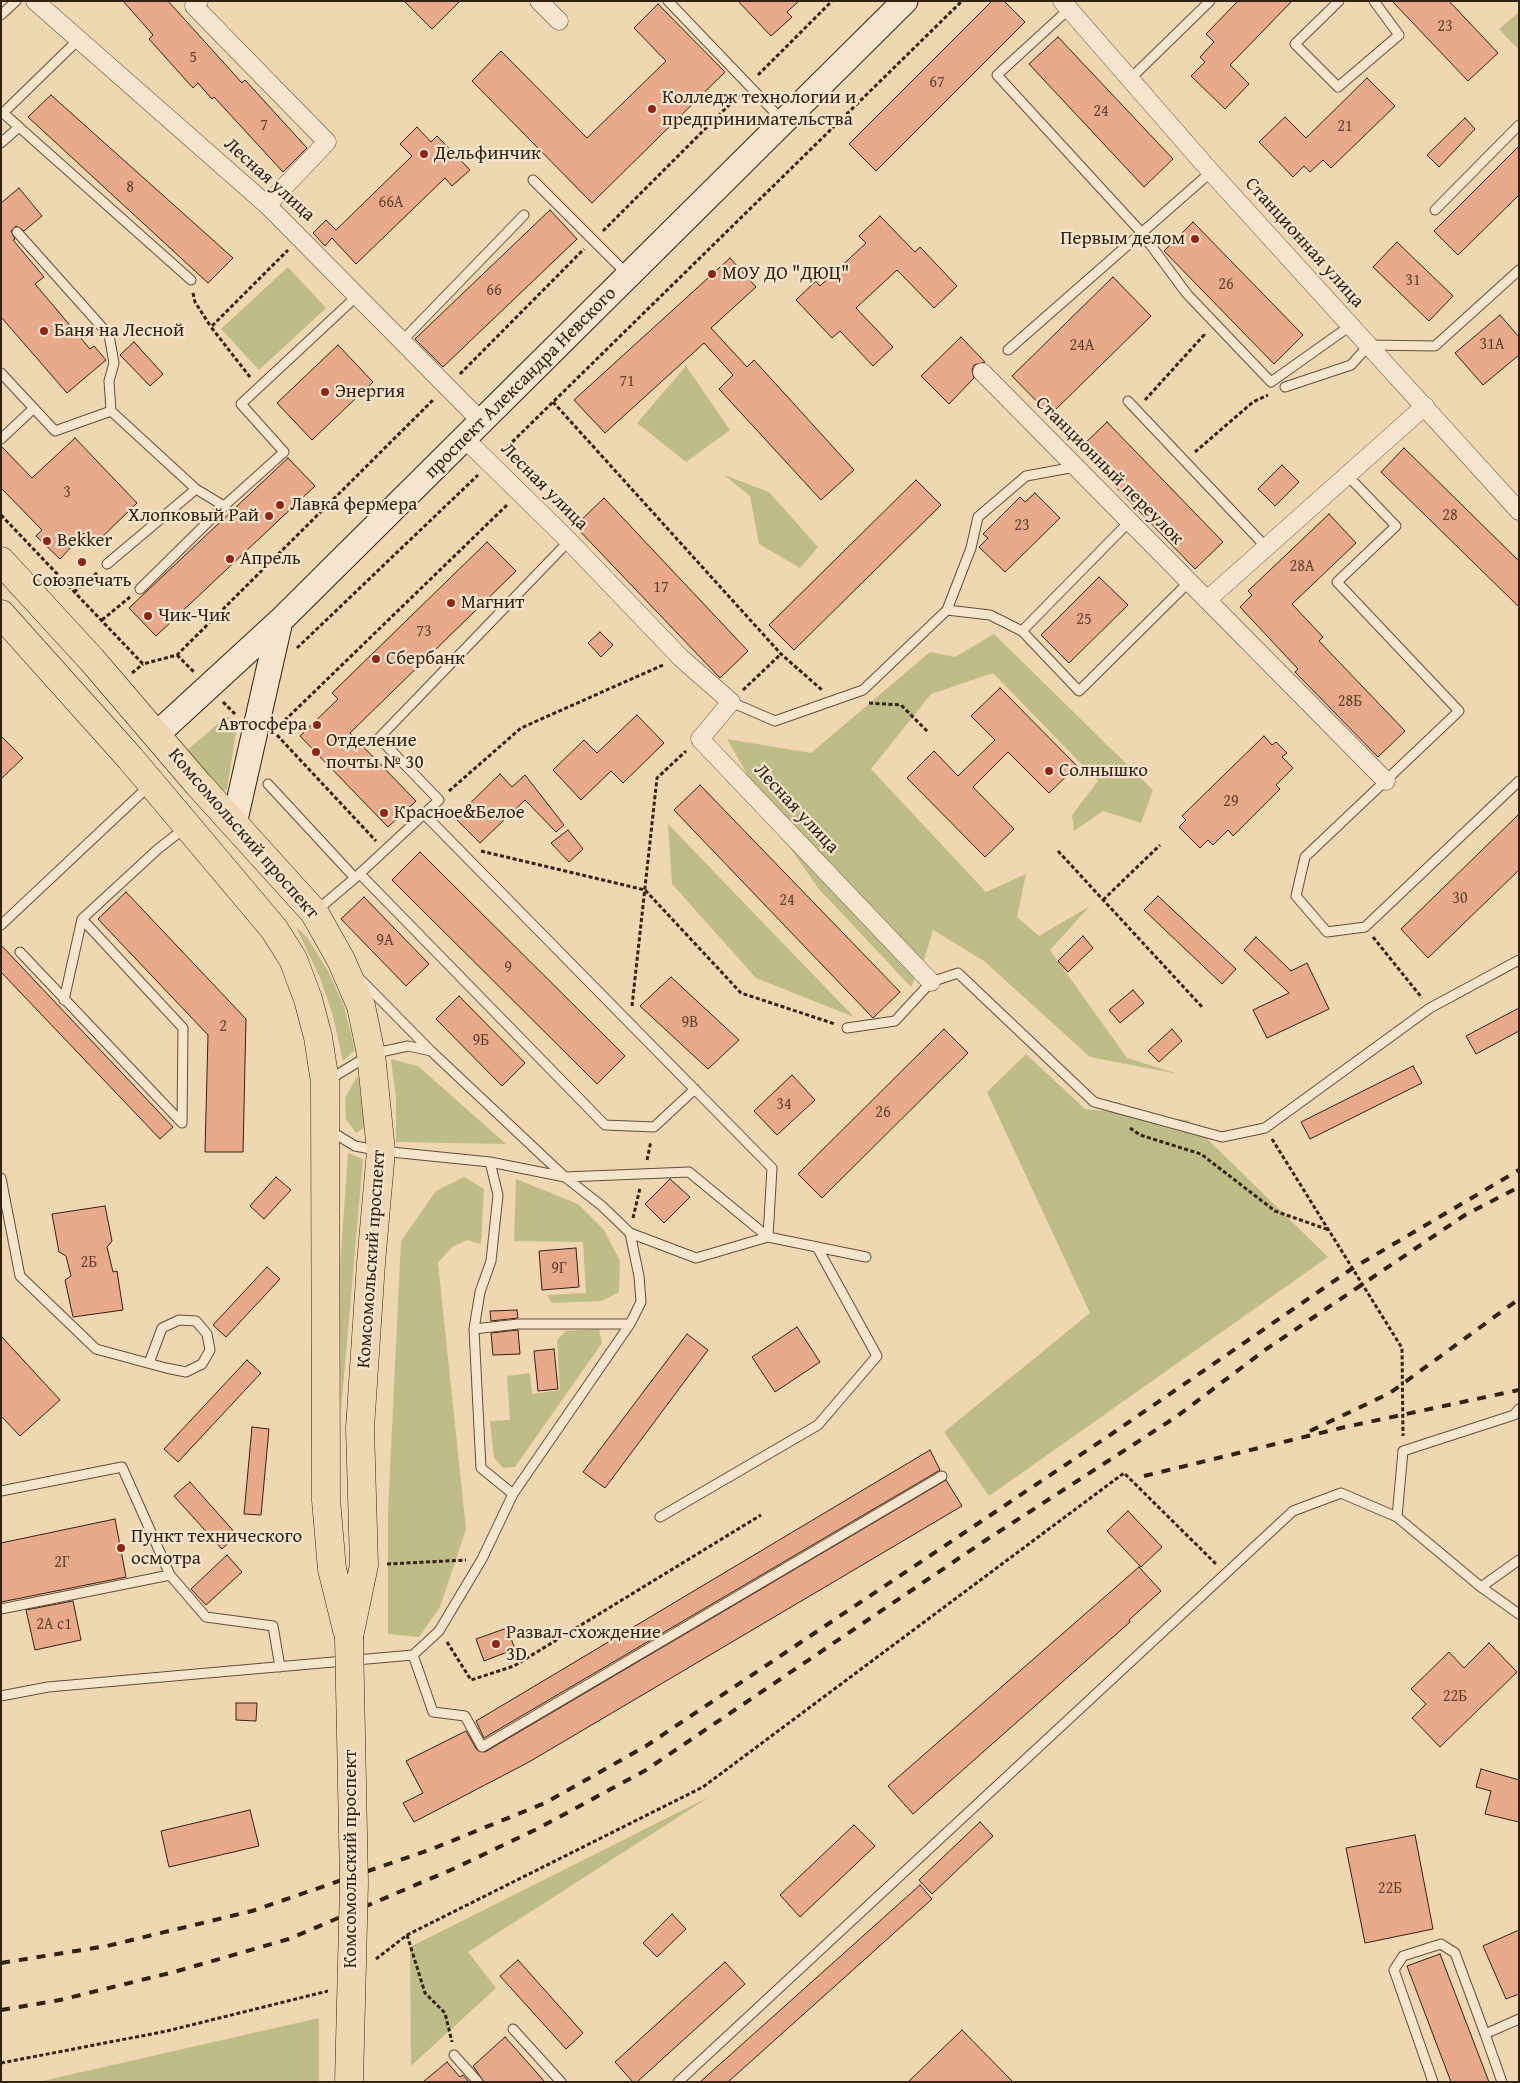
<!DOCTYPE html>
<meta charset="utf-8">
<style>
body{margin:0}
#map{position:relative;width:1520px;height:2083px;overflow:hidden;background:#efd7b1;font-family:"Gentium Book Plus",serif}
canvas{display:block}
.frame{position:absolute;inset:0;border:2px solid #342211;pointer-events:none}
</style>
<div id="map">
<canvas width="1520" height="2083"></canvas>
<div class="frame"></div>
</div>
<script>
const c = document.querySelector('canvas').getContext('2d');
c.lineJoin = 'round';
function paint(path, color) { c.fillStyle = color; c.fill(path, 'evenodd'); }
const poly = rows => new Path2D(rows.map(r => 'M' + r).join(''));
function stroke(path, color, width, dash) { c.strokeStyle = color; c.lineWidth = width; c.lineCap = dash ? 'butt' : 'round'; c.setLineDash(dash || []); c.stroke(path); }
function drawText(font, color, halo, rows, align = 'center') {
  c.font = font + ' "Gentium Book Plus",serif'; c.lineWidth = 4.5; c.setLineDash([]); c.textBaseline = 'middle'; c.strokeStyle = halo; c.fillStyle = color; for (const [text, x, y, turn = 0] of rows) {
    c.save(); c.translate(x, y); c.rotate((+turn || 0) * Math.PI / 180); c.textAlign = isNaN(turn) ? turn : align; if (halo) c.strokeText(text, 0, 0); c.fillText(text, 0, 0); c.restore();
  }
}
paint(poly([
 [1519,12,1519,50,1499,29],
 [288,267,326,308,259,370,221,329],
 [686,366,730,430,686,462,637,423],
 [724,475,769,492,818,547,800,568,759,544,750,496],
 [994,634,1153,790,1141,823,1103,811,1074,831,1072,815,1098,781,993,673,931,694,871,769,986,892,1026,874,1017,917,1039,936,1090,906,1050,950,1127,1058,1178,1074,1090,1057,984,961,933,930,925,957,911,987,818,888,786,842,727,739,811,753,930,652,955,657],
 [226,717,238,720,227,789,214,795,185,752],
 [668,824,854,1017,756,978,672,884],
 [296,927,307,937,328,971,344,1006,355,1050,343,1061,333,1016,320,978],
 [1026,1054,1085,1109,1188,1120,1328,1257,989,1496,944,1432,1090,1313,987,1092],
 [391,1059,418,1066,506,1144,396,1142,396,1099],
 [358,1075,365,1127,356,1133,346,1119,345,1098],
 [348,1153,363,1159,341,1411,339,1280],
 [464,1177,484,1189,481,1244,467,1240,452,1247,438,1263,466,1529,440,1607,419,1637,388,1634,388,1511,401,1241,436,1191],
 [516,1179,578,1204,604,1230,620,1261,619,1292,602,1301,552,1303,547,1295,586,1293,583,1242,514,1241],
 [599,1329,602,1343,515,1467,503,1468,494,1458,490,1421,510,1420,507,1376,530,1373,532,1394,560,1390,557,1340,566,1331],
 [711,1796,468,1952,496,1988,411,2066,410,1947],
 [319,2018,319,2082,38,2082]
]), '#bebd88');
const building = poly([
 [123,1,168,1,242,83,245,80,307,148,283,172,214,97,212,99,198,83,193,88,149,39,153,35,123,1],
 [404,1,460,1,432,29,404,1],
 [738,1,799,1,787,12,792,17,771,36,738,1],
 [992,1,1004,1,1025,22,876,171,849,144,992,1],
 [1238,1,1292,1,1230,65,1249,84,1225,109,1191,76,1205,62,1200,57,1214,42,1206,34,1238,1],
 [1392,1,1449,1,1498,53,1468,81,1392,1],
 [658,4,725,72,592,203,472,81,501,51,587,138,666,61,634,28,658,4],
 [1058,37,1173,159,1144,187,1029,64,1058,37],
 [1367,78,1395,106,1331,168,1323,160,1310,172,1304,166,1293,177,1259,142,1285,117,1306,138,1367,78],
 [51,95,233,258,208,283,28,117,51,95],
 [1465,118,1475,129,1439,167,1427,155,1465,118],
 [417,127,431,142,437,136,470,170,452,186,445,178,356,264,332,238,325,246,313,233,326,220,336,230,412,156,400,144,417,127],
 [1519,146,1519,195,1458,255,1434,231,1519,146],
 [19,188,42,216,24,231,16,226,11,231,15,239,13,240,44,277,35,284,90,349,94,346,106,360,67,393,1,317,1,203,19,188],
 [550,210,577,239,443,367,415,339,550,210],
 [880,216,915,252,920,247,957,286,934,308,897,270,856,308,893,347,873,366,840,331,832,338,796,300,816,281,820,286,866,243,859,236,880,216],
 [1193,222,1303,335,1274,364,1164,251,1193,222],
 [1397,242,1453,296,1429,321,1373,267,1397,242],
 [730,258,756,287,711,328,747,367,754,360,854,470,821,500,719,389,733,375,704,343,605,433,574,400,730,258],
 [1113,277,1151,316,1050,415,1012,376,1113,277],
 [1500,315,1519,337,1519,355,1483,385,1455,353,1500,315],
 [961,337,985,362,974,365,972,370,974,378,949,404,921,376,961,337],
 [134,342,163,374,150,386,120,355,134,342],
 [338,345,373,382,312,440,277,403,338,345],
 [1107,422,1223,542,1195,569,1079,449,1107,422],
 [75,438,137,503,95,544,84,533,60,559,36,536,42,530,1,488,1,446,32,478,75,438],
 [1404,448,1519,561,1519,607,1381,472,1404,448],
 [288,458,315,486,156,636,129,608,288,458],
 [1282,465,1299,482,1275,506,1258,489,1282,465],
 [916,480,941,505,794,650,769,625,916,480],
 [1035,493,1060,518,1005,572,979,547,988,538,983,534,1020,497,1025,502,1035,493],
 [604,498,748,651,720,678,575,526,604,498],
 [1329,514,1356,543,1292,604,1323,637,1319,641,1405,731,1378,757,1295,672,1298,669,1240,607,1252,595,1248,591,1329,514],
 [487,542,516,571,350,733,416,801,388,827,300,736,338,699,332,693,487,542],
 [1099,577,1128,605,1069,663,1041,635,1099,577],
 [600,632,613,645,601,657,588,643,600,632],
 [1000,688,1077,766,1049,793,1008,752,973,787,1014,829,985,857,907,778,934,751,958,776,995,740,971,716,1000,688],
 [637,715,664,743,623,783,611,771,581,800,553,770,584,740,597,753,637,715],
 [1,736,23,758,1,779,1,736],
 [1264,736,1272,745,1276,742,1287,753,1282,757,1293,768,1276,785,1280,789,1233,836,1228,830,1213,845,1208,840,1200,848,1179,827,1186,820,1182,816,1264,736],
 [500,774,512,787,525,775,564,825,556,832,525,800,480,843,455,818,500,774],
 [700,785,900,992,873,1018,674,810,700,785],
 [1519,814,1519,870,1428,958,1401,929,1519,814],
 [568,830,583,849,569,862,551,843,568,830],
 [420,852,625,1056,597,1084,392,880,420,852],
 [126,892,246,1019,243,1152,205,1152,208,1035,98,919,126,892],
 [1158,896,1236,969,1222,984,1144,910,1158,896],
 [364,897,429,964,406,986,341,919,364,897],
 [1083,936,1093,948,1068,972,1058,961,1083,936],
 [1256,937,1291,971,1307,963,1329,1009,1267,1038,1253,1010,1289,993,1244,950,1256,937],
 [1,945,173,1127,160,1139,1,972,1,945],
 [671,977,739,1040,708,1069,640,1006,671,977],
 [1133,990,1144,1003,1120,1023,1109,1010,1133,990],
 [459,996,525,1063,502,1086,436,1019,459,996],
 [1519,1008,1519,1031,1476,1054,1466,1036,1519,1008],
 [944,1029,968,1053,822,1198,798,1174,944,1029],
 [1172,1029,1182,1041,1159,1062,1148,1051,1172,1029],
 [1413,1066,1422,1083,1310,1139,1301,1122,1413,1066],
 [792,1075,815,1100,777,1135,754,1111,792,1075],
 [276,1177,291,1190,264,1219,250,1206,276,1177],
 [670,1179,690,1197,664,1223,645,1204,670,1179],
 [105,1206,112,1241,107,1247,113,1272,117,1271,123,1310,73,1317,65,1280,71,1276,66,1256,59,1252,52,1214,105,1206],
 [576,1248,579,1287,542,1290,539,1251,576,1248],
 [267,1267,280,1279,226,1337,213,1325,267,1267],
 [517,1310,518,1318,491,1321,490,1311,517,1310],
 [797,1327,820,1362,775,1392,752,1357,797,1327],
 [518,1330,520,1354,493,1355,491,1333,518,1330],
 [687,1334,708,1350,605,1488,583,1472,687,1334],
 [1,1336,60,1400,20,1436,1,1416,1,1336],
 [554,1349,558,1389,538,1391,534,1351,554,1349],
 [247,1360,261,1373,178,1462,164,1449,247,1360],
 [252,1427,269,1429,261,1515,244,1514,252,1427],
 [930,1450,940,1470,484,1738,476,1721,930,1450],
 [946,1480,962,1506,529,1762,414,1822,403,1803,423,1793,406,1761,466,1731,477,1750,485,1752,946,1480],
 [190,1482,237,1535,222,1549,174,1496,190,1482],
 [1128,1511,1162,1547,1141,1567,1107,1531,1128,1511],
 [115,1519,126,1577,1,1602,1,1543,115,1519],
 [227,1555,242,1572,206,1605,191,1589,227,1555],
 [1139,1567,1161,1591,1129,1620,1130,1622,913,1814,888,1786,1139,1567],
 [73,1601,81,1640,35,1650,26,1610,73,1601],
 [507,1628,515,1649,484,1661,476,1639,507,1628],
 [1489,1643,1517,1672,1440,1747,1412,1718,1426,1704,1411,1689,1449,1652,1464,1668,1489,1643],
 [236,1703,257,1703,256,1721,236,1720,236,1703],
 [1481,1769,1519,1780,1519,1822,1485,1814,1491,1791,1476,1787,1481,1769],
 [250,1810,259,1846,169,1867,161,1831,250,1810],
 [980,1822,993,1836,932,1894,919,1880,980,1822],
 [854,1825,875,1846,800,1917,780,1895,854,1825],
 [1415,1835,1433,1929,1365,1943,1346,1848,1415,1835],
 [920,1885,932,1899,728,2082,700,2082,920,1885],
 [672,1914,686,1929,657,1957,643,1943,672,1914],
 [1519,1930,1519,1994,1506,1999,1483,1946,1519,1930],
 [1440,1954,1489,2082,1451,2082,1407,1966,1440,1954],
 [518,1960,583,2033,566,2049,500,1976,518,1960],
 [725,1962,745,1984,637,2082,633,2082,615,2062,725,1962],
 [962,2030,1013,2082,908,2082,962,2030],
 [505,2037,545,2082,484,2082,473,2066,505,2037],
 [447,2062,460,2077,463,2075,469,2082,423,2082,447,2062]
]);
paint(building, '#e9a98b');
stroke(building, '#342211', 1);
const lane = poly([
 [668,1,782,120],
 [1339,1,1295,44,1338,87,1399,35,1374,1],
 [1069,9,997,75,1141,232,1187,294,1271,382,1350,326],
 [1,15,16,1],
 [1130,79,1210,1],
 [19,127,191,280],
 [1,143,19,127,3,113,78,40],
 [533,180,627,274],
 [1435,210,1519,125],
 [17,232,109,335,114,363,109,381,111,411],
 [402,341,524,215],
 [1008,350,1211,172],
 [1,373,55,431,111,411,196,489,224,506,284,452,241,404,358,295],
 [1285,387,1351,365,1369,345,1435,346,1519,270],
 [1128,401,1266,547],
 [1,439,34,408],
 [1347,475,1396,526,1337,582,1459,711,1305,857,1296,896,1327,932,1365,927,1519,781],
 [107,564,196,489],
 [140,589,224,506],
 [947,610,990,615,1022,631,1129,522],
 [1022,631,1079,691,1189,582],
 [731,702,775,721,863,690,947,610,971,548,978,517,1026,476,1075,467],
 [268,784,355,878],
 [424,814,772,1168,768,1237],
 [360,874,605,1125,654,1127,695,1089],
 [316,911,355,878,439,800,379,738,569,541],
 [82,919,183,1028,182,1123],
 [1,925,150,785],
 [20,952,182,1123],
 [361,980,431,1051,565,1177,602,1206,630,1233,696,1258,768,1237],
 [64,1000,82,919,158,849,186,827],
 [847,1028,895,1021,931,982,958,973,1094,1102,1222,1137,1265,1128,1430,1008,1519,960],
 [327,1081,371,1054,408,1046,431,1051],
 [329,1130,355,1146,381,1151,490,1162,565,1177,689,1172,768,1237,866,1257],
 [490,1162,498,1195,491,1261,480,1292,474,1329,481,1468,513,1494],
 [1,1178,20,1276,96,1349,166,1368,186,1372,202,1364,210,1350,207,1334,196,1321,179,1320,162,1328,149,1363],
 [474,1329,518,1324,630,1324],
 [1519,1409,1514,1415,1403,1451,1397,1517,1481,1587,1519,1614],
 [1,1491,122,1467,170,1575],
 [660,1517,818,1425,877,1356,817,1247],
 [1481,1587,1519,1560],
 [1,1609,170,1575,206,1617,273,1626,280,1667],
 [413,1655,433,1712,465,1716,482,1747,942,1476],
 [1,1696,48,1687,413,1655,439,1631,482,1559,513,1494,630,1324,641,1302,639,1276,630,1233],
 [513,2029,561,2082],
 [454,2055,478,2082],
 [678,2082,1293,1511,1341,1493,1397,1517],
 [1433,2082,1394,1970,1403,1956,1441,1944,1455,1953,1485,2034],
 [1502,2082,1485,2034,1519,2019]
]);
const street = poly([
 [35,1,267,205,482,422,465,439,569,541,681,658,731,702,700,739,931,982],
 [199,1,194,6,327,142,267,205],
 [539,1,559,21],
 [1062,1,1211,172,1519,511],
 [982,372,1386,781],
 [1207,600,1425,406]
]);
const secondary = poly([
 [156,735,280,621,905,1],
 [234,824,280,621]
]);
const primary = poly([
 [1,561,92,660,198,784,314,912,341,960,361,1006,371,1054,381,1151,371,1263,360,1428,364,1565,349,1637],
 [1,614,130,758,274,929,293,959,308,999,318,1037,325,1082,326,1500,332,1569,347,1630]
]);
stroke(lane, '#634f39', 11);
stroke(street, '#634f39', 19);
stroke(secondary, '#342211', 27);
stroke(primary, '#342211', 29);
stroke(poly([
 [758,75,832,1],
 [603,231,740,94],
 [193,293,195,302,211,327],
 [460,374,584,249],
 [250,377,211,327,288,250],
 [1145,400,1204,335,1203,332],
 [553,402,781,654,822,690],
 [503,451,962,1],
 [1195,452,1253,402,1268,395],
 [1,515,143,664,177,655,434,399],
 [74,592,97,573],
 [102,620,130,597],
 [297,648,478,475],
 [177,655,194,672],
 [132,673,143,664],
 [743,690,781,654],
 [223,702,236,715],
 [869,703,901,705,928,732],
 [280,725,507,505],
 [277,735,376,841],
 [449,791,521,728,663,665],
 [481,851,645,890,741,993,835,1024],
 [1058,851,1203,1008],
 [1103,900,1160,845],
 [1373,937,1422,998],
 [632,1006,657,778,686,751],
 [1130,1128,1140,1135,1201,1154,1275,1211,1329,1230],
 [1272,1139,1402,1348,1403,1436],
 [647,1160,651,1141],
 [633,1218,640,1188],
 [387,1564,466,1560],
 [447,1642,471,1680,514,1666,761,1515],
 [407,1935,425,1993,445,2013,452,2042],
 [376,1959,407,1935,703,1787,1124,1473,1217,1565],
 [1,2063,167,2031,328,1991]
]), '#342211', 3, [4, 2.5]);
stroke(lane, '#f5e5cc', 9);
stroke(street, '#f5e5cc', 18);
stroke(secondary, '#f5e5cc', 25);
stroke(primary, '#efd7b1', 28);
stroke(poly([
 [1310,1431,1390,1393,1519,1299],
 [1144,1476,1345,1427,1519,1390],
 [1,1963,107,1946,252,1911,432,1849,545,1803,646,1746,1113,1433,1353,1268,1519,1170],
 [1,2010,60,2000,174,1972,289,1939,453,1869,539,1828,646,1770,983,1542,1176,1417,1265,1350,1465,1215,1519,1187]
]), '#342211', 4, [9, 9]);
const primaryBridge = poly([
 [349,1637,354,1883,349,2082]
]);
stroke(primaryBridge, '#342211', 29, []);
stroke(primaryBridge, '#efd7b1', 28);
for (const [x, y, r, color] of [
 [652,109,5,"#8f2418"],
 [424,154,5,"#8f2418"],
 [1195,239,5,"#8f2418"],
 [712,274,5,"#8f2418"],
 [44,331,5,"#8f2418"],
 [325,392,5,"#8f2418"],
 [280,505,5,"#8f2418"],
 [269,516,5,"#8f2418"],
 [47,541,5,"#8f2418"],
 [230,559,5,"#8f2418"],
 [82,562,5,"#8f2418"],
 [451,603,5,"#8f2418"],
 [148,616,5,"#8f2418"],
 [376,659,5,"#8f2418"],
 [317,725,5,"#8f2418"],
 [316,752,5,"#8f2418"],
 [1049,771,5,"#8f2418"],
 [384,813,5,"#8f2418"],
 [121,1548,5,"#8f2418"],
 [496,1644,5,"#8f2418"]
]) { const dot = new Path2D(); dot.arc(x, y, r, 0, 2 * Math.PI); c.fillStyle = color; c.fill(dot); stroke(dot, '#f5e5cc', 2); }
drawText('16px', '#614430', null, [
 ["23",1445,27],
 ["5",193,58],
 ["67",937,83],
 ["24",1101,112],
 ["7",264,126],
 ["21",1345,127],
 ["8",130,188],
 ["66А",391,203],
 ["31",1413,281],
 ["26",1226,285],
 ["66",494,291],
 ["31А",1492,345],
 ["24А",1082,346],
 ["71",627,382],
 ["3",67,493],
 ["28",1450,516],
 ["23",1022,526],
 ["28А",1302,567],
 ["17",661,588],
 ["25",1084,620],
 ["73",424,632],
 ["28Б",1350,702],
 ["29",1231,802],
 ["30",1460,899],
 ["24",787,901],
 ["9А",385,941],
 ["9",508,968],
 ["9В",690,1023],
 ["2",223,1027],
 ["9Б",481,1041],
 ["34",784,1105],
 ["26",883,1113],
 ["2Б",89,1263],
 ["9Г",559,1269],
 ["2Г",62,1563],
 ["2А с1",54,1625],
 ["22Б",1455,1697],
 ["22Б",1390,1889]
]);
drawText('19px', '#342211', '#f5e5cc', [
 ["Колледж технологии и",662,98],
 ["предпринимательства",662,120],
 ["Дельфинчик",434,154],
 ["Первым делом",1185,239,"right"],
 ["МОУ ДО \"ДЮЦ\"",722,274],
 ["Баня на Лесной",54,331],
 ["Энергия",335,392],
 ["Лавка фермера",290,505],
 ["Хлопковый Рай",259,516,"right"],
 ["Bekker",57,541],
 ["Апрель",240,559],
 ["Союзпечать",82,581,"center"],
 ["Магнит",461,603],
 ["Чик-Чик",158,616],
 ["Сбербанк",386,659],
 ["Автосфера",307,725,"right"],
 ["Отделение",326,741],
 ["почты № 30",326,763],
 ["Солнышко",1059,771],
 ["Красное&Белое",394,813],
 ["Пункт технического",131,1537],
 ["осмотра",131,1559],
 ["Развал-схождение",506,1633],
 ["3D",506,1655]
], 'left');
drawText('19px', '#342211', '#f5e5cc', [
 ["Лесная улица",269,180,42],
 ["Станционная улица",1304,243,48],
 ["проспект Александра Невского",521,383,-45],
 ["Станционный переулок",1109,471,45],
 ["Лесная улица",544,487,45],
 ["Лесная улица",796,809,47],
 ["Комсомольский проспект",243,834,49],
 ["Комсомольский проспект",372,1259,-86],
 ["Комсомольский проспект",351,1859,-90]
]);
</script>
